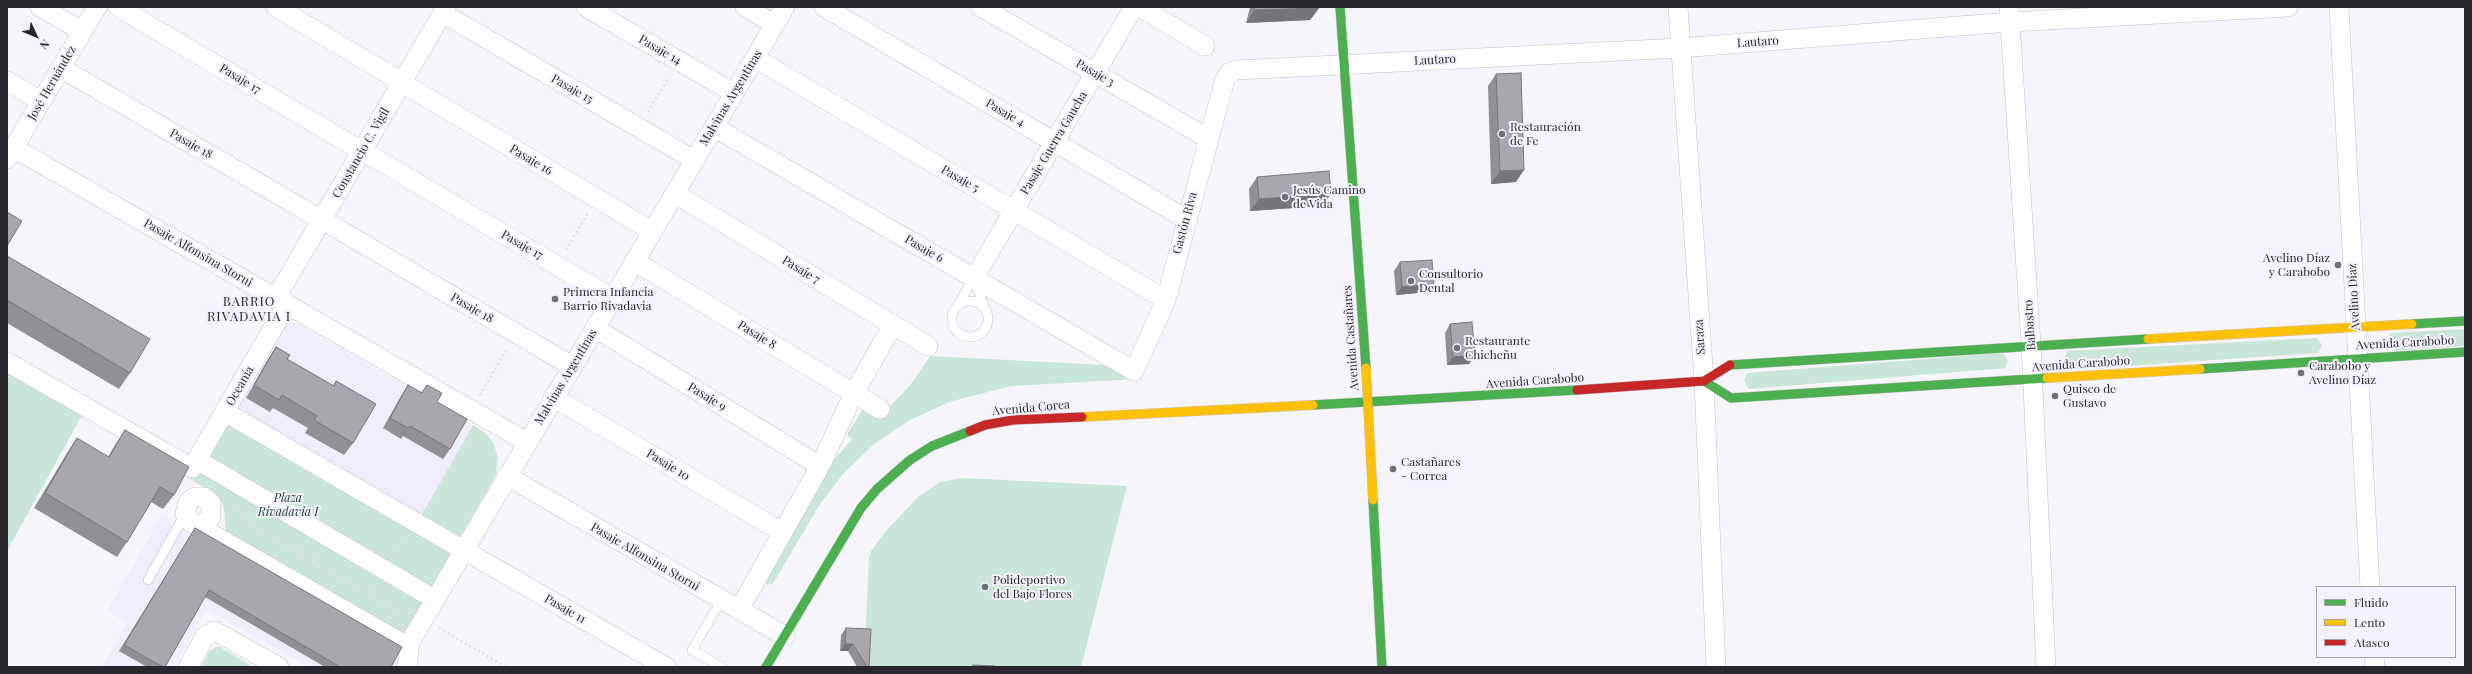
<!DOCTYPE html>
<meta charset="utf-8">
<style>
body{margin:0}
#map{position:relative;width:2472px;height:674px;overflow:hidden;background:#f6f5fc;font-family:"Playfair Display",serif}
canvas{display:block}
.frame{position:absolute;inset:0;border:8px solid #29272d;pointer-events:none}
.legend{position:absolute;left:2316px;top:586px;width:140px;height:72px;box-sizing:border-box;background:#f5f2ff;border:1px solid #a3a1ab;margin:0;padding:5px 7px;list-style:none;font-size:12px;color:#29272d}
.legend li{display:flex;align-items:center;gap:8px;height:20px}
.legend b{width:20px;border:1px solid #a3a1ab}
.north{position:absolute;left:16px;top:16px;width:40px;height:40px;-webkit-text-stroke:3px #f5f2ff;paint-order:stroke;rotate:134deg;font-size:11px;font-weight:700;line-height:16px;text-align:center;color:#29272d}
.north::after{content:'';display:block;margin:auto;width:14px;height:18px;background:#29272d;clip-path:polygon(50% 0,100% 100%,50% 72%,0 100%)}
</style>
<div id="map">
<canvas width="2472" height="674"></canvas>
<div class="frame"></div>
<ul class="legend">
<li><b style="height:5px;background:#4caf50"></b>Fluido</li>
<li><b style="height:5px;background:#ffc107"></b>Lento</li>
<li><b style="height:5px;background:#c62828"></b>Atasco</li>
</ul>
<div class="north">N</div>
</div>
<script>
const c = document.querySelector('canvas').getContext('2d');
c.lineJoin = 'round';
function paint(path, color) { c.fillStyle = color; c.fill(path, 'evenodd'); }
const poly = rows => new Path2D(rows.map(r => 'M' + r).join(''));
function stroke(path, color, width, dash) { c.strokeStyle = color; c.lineWidth = width; c.lineCap = dash ? 'butt' : 'round'; c.setLineDash(dash || []); c.stroke(path); }
function drawText(font, color, halo, rows, align = 'center') {
  c.font = font + ' "Playfair Display",serif'; c.lineWidth = 4; c.setLineDash([]); c.textBaseline = 'middle'; c.strokeStyle = halo; c.fillStyle = color; for (const [text, x, y, turn = 0] of rows) {
    c.save(); c.translate(x, y); c.rotate((+turn || 0) * Math.PI / 180); c.textAlign = isNaN(turn) ? turn : align; if (halo) c.strokeText(text, 0, 0); c.fillText(text, 0, 0); c.restore();
  }
}
paint(poly([
 [285,317,473,425,421,516,233,407],
 [162,515,402,654,401,667,309,667,207,610,174,667,102,667,127,623,107,611]
]), '#f0edfd');
paint(poly([
 [2465,329,2465,346,2394,351,2387,340,2391,333],
 [2317,338,2322,345,2318,353,2070,370,2064,359,2067,351],
 [2003,353,2008,361,2005,368,1749,389,1744,381,1747,373],
 [930,356,1105,365,1138,379,1011,386,949,402,908,421,873,445,843,474,820,504,772,585,770,583,768,585,764,579,828,467,852,439,847,435,865,405,882,415,912,383],
 [7,362,86,408,7,551],
 [226,403,421,516,473,425,483,431,493,442,498,457,496,475,404,635,226,532,224,507,218,496,185,476],
 [963,478,1127,486,1081,667,864,667,869,558,871,551,885,532,918,497,940,482],
 [218,646,220,647,253,667,201,667,209,651]
]), '#c9e6d8');
const lane = poly([
 [975,281,985,309],
 '952 319a18 18 0 1 1 36 0a18 18 0 1 1-36 0Z',
 [957,306,974,278],
 [148,580,185,514],
 [721,601,692,650,722,667]
]);
const street = poly([
 [40,7,82,31],
 [118,7,362,151],
 [276,7,402,82],
 [586,7,734,93],
 [745,7,774,24],
 [824,7,1186,219],
 [981,7,1209,139],
 [1140,7,1205,46],
 [1678,7,1704,381,1716,667],
 [2009,7,2031,345,2046,667],
 [2339,7,2370,587],
 [451,18,694,160],
 [755,58,1166,300],
 [61,68,322,220],
 [7,81,41,101],
 [411,88,652,231],
 [714,127,1134,371,1166,300,1225,79,1229,73,1237,70,1680,48,2010,22,2288,7],
 [14,148,527,442],
 [371,156,612,298],
 [7,159,97,7],
 [674,193,928,346],
 [331,225,572,366],
 [634,261,880,409],
 [974,278,1134,7],
 [276,298,446,7],
 [595,328,820,466],
 [7,362,192,468,287,304],
 [553,397,782,532],
 [225,412,666,667],
 [197,460,424,593],
 [507,476,785,636],
 [195,524,204,524,211,517,211,503,204,497,195,497,188,502,185,514,191,522,407,646],
 [739,610,820,466,854,393,893,325],
 [2374,657,2375,667],
 [188,667,205,636,215,631,279,667],
 [407,667,410,642,785,7]
]);
const fast = poly([
 [1340,7,1366,368],
 [2412,324,2465,321],
 [1730,365,2148,339],
 [2200,369,2465,352],
 [1704,381,1731,398,2047,378],
 [1313,405,1577,390],
 [1373,500,1382,667],
 [766,667,861,508,877,489,910,460,932,446,970,431]
]);
const slow = poly([
 [2148,339,2412,324],
 [1366,368,1373,500],
 [2047,378,2200,369],
 [1082,417,1313,405]
]);
const jam = poly([
 [1577,390,1704,381,1730,365],
 [970,431,985,425,1013,420,1082,417]
]);
stroke(lane, '#c5c4c9', 10);
stroke(street, '#c5c4c9', 20);
stroke(fast, '#c5c4c9', 10);
stroke(slow, '#c5c4c9', 10);
stroke(jam, '#c5c4c9', 10);
stroke(poly([
 [648,112,669,77],
 [566,250,588,213],
 [480,395,507,349],
 [231,502,241,516,253,527,404,615],
 [428,508,472,431],
 [241,516,246,508],
 [299,554,304,544],
 [395,556,405,538],
 [314,562,319,553],
 [371,595,377,586],
 [439,628,506,667]
]), '#e2e1e4', 2.5, [2, 3]);
stroke(lane, '#fefeff', 9);
stroke(street, '#fefeff', 19);
stroke(fast, '#4caf50', 9);
stroke(slow, '#ffc107', 9);
stroke(jam, '#c62828', 9);
paint(poly([
 [1250,7,1319,7,1319,8,1310,20,1246,23],
 [1496,74,1516,182,1491,184,1488,86],
 [1257,177,1331,194,1322,206,1250,211,1249,189],
 [7,256,130,373,119,389,7,323],
 [1400,262,1428,292,1396,295,1394,271],
 [1450,324,1475,355,1469,364,1447,365,1445,333],
 [276,347,287,359,333,386,336,381,353,443,344,455,305,433,308,428,273,408,270,412,246,398,268,359],
 [408,385,421,393,427,385,437,402,450,449,443,459,403,436,401,439,383,428,401,396],
 [125,430,174,495,163,509,151,502,127,542,117,557,34,508,67,453,77,438,108,457,115,445],
 [195,528,391,667,325,667,205,597,165,667,147,667,119,651],
 [846,628,869,667,857,667,848,651,840,651,841,635]
]), '#919095');
paint(poly([
 [1319,8,1310,20,1246,23,1254,10],
 [1524,170,1516,182,1491,184,1500,171],
 [1331,194,1322,206,1250,211,1259,199],
 [1434,284,1428,292,1396,295,1402,287],
 [1475,355,1469,364,1447,365,1453,357],
 [845,644,853,644,848,651,840,651]
]), '#767579');
const building = poly([
 [1255,7,1319,7,1319,8,1254,10,1255,7],
 [1521,73,1524,170,1500,171,1496,74,1521,73],
 [1329,171,1331,194,1259,199,1257,177,1329,171],
 [7,212,22,221,7,246,7,212],
 [7,256,150,339,130,373,7,300,7,256],
 [1432,260,1434,284,1402,287,1400,262,1432,260],
 [1472,322,1475,355,1453,357,1450,324,1472,322],
 [276,347,290,355,287,359,334,386,336,381,376,404,353,443,314,420,317,416,282,395,279,400,254,385,276,347],
 [408,385,422,393,427,385,442,393,437,402,467,419,450,449,410,426,408,428,390,418,408,385],
 [125,430,189,467,174,495,160,487,127,542,45,493,77,438,109,457,125,430],
 [195,528,402,647,391,667,340,667,209,590,165,667,163,667,124,645,195,528],
 [846,628,871,629,869,667,867,667,853,644,845,644,846,628],
 [973,665,995,666,995,667,973,667,973,665]
]);
paint(building, '#a9a7ad');
stroke(building, '#767579', 1);
for (const [x, y, r, color] of [
 [1502,134,4,"#716f75"],
 [1285,197,4,"#716f75"],
 [2338,265,4,"#716f75"],
 [1411,281,4,"#716f75"],
 [555,299,4,"#716f75"],
 [1457,348,4,"#716f75"],
 [2301,373,4,"#716f75"],
 [2055,396,4,"#716f75"],
 [1393,469,4,"#716f75"],
 [985,587,4,"#716f75"]
]) { const dot = new Path2D(); dot.arc(x, y, r, 0, 2 * Math.PI); c.fillStyle = color; c.fill(dot); stroke(dot, '#f5f2ff', 1.5); }
drawText('12px', '#29272d', '#f5f2ff', [
 ["Lautaro",1758,42,-4],
 ["Pasaje 14",660,50,30],
 ["Lautaro",1435,60,-3],
 ["Pasaje 3",1095,73,30],
 ["Pasaje 17",240,79,31],
 ["José Hernández",52,83,-60],
 ["Pasaje 15",572,89,30],
 ["Malvinas Argentinas",731,98,-59],
 ["Pasaje 4",1005,113,30],
 ["Pasaje Guerra Gaucha",1054,143,-59],
 ["Pasaje 18",191,144,30],
 ["Constancio C. Vigil",361,153,-60],
 ["Pasaje 16",531,160,31],
 ["Pasaje 5",960,179,30],
 ["Gastón Riva",1185,223,-75],
 ["Pasaje 17",522,245,30],
 ["Pasaje 6",924,249,30],
 ["Pasaje Alfonsina Storni",198,253,30],
 ["Pasaje 7",801,270,31],
 ["Avelino Díaz",2354,297,-93],
 ["Pasaje 18",472,308,30],
 ["Balbastro",2030,325,-94],
 ["Pasaje 8",757,335,31],
 ["Saraza",1700,337,-94],
 ["Avenida Castañares",1351,338,-94],
 ["Avenida Carabobo",2405,343,-3],
 ["Avenida Carabobo",2081,364,-4],
 ["Malvinas Argentinas",566,377,-59],
 ["Avenida Carabobo",1535,381,-4],
 ["Oceanía",240,386,-60],
 ["Pasaje 9",707,397,31],
 ["Avenida Corea",1031,408,-5],
 ["Pasaje 10",668,465,31],
 ["Pasaje Alfonsina Storni",645,557,30],
 ["Pasaje 11",565,609,30]
]);
drawText('12px', '#29272d', '#f5f2ff', [
 ["Restauración",1510,127],
 ["de Fe",1510,141],
 ["Jesús Camino",1293,190],
 ["de Vida",1293,204],
 ["Avelino Díaz",2330,258,"right"],
 ["y Carabobo",2330,272,"right"],
 ["Consultorio",1419,274],
 ["Dental",1419,288],
 ["Primera Infancia",563,292],
 ["Barrio Rivadavia",563,306],
 ["Restaurante",1465,341],
 ["Chicheñu",1465,355],
 ["Carabobo y",2309,366],
 ["Avelino Díaz",2309,380],
 ["Quisco de",2063,389],
 ["Gustavo",2063,403],
 ["Castañares",1401,462],
 ["- Correa",1401,476],
 ["Polideportivo",993,580],
 ["del Bajo Flores",993,594]
], 'left');
drawText('italic 12px', '#183a28', '#f5f2ff', [
 ["Plaza",288,498],
 ["Rivadavia I",288,512]
]);
c.letterSpacing = '1px';
drawText('13px', '#29272d', '#f5f2ff', [
 ["BARRIO",249,302],
 ["RIVADAVIA I",249,317]
]);
c.letterSpacing = '0px';
</script>
